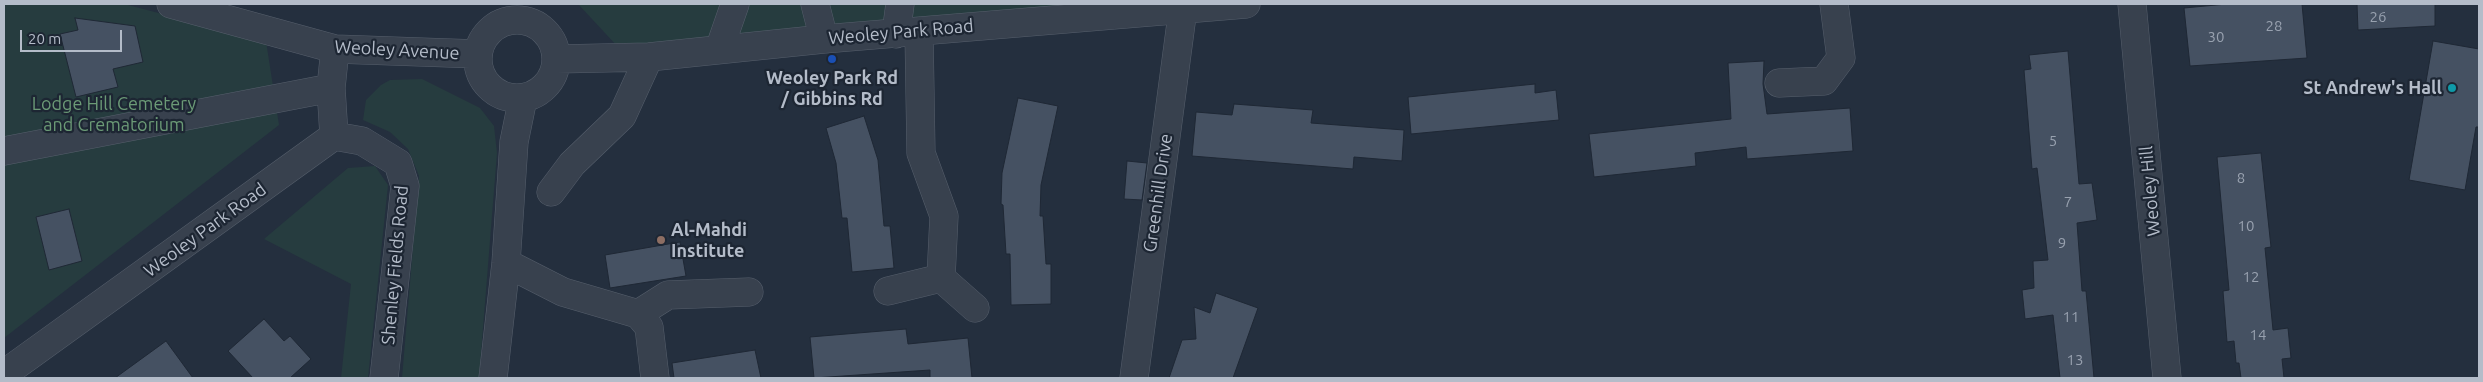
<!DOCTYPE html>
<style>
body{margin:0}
#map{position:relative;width:2483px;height:382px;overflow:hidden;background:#242f3e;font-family:Ubuntu,sans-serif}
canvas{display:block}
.frame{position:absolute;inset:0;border:5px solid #b4bcc9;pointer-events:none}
.scale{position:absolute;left:20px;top:30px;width:102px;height:22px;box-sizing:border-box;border:2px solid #b4bcc9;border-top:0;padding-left:6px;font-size:15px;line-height:18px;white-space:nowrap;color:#b4bcc9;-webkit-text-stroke:4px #1d2633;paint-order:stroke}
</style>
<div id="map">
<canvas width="2483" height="382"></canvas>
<div class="frame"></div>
<div class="scale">20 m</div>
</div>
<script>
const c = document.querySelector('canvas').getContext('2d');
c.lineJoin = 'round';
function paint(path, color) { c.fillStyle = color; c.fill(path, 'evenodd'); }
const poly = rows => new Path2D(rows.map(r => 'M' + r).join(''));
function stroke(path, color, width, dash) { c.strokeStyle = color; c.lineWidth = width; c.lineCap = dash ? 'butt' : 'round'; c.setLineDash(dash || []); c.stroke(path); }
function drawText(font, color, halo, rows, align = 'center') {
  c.font = font + ' Ubuntu,sans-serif'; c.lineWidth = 4.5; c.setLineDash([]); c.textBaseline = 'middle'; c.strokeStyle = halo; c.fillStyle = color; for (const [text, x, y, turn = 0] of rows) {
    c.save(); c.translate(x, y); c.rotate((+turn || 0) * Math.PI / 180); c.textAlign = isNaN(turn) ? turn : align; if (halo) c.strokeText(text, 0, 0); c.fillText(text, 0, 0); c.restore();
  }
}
paint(poly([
 [4,4,124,4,266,41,279,125,4,338],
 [578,4,1124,4,618,47],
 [422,79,480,108,494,126,497,153,479,378,402,378,419,176,408,149,390,132,363,120,366,100,381,85,390,80],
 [375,166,388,185,368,378,341,378,351,284,264,239,348,168]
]), '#263c3f');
const building = poly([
 [2227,4,2302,4,2307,58,2190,66,2184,8,2227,4],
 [2357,4,2435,4,2435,26,2358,30,2357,4],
 [75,18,135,26,143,62,113,69,118,87,76,97,60,34,78,30,75,18],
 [2433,41,2479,49,2479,127,2476,127,2465,190,2409,180,2433,41],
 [2068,51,2079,184,2092,183,2097,220,2077,223,2082,291,2086,291,2094,378,2060,378,2053,315,2025,319,2022,290,2034,288,2033,261,2048,260,2037,168,2032,169,2024,70,2031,69,2029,55,2068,51],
 [1764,61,1763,84,1767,114,1850,108,1853,151,1747,159,1746,147,1695,153,1696,166,1594,177,1589,134,1731,119,1728,63,1764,61],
 [1535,84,1535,93,1556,90,1559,120,1411,134,1408,97,1535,84],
 [1018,98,1058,106,1041,185,1040,216,1043,216,1046,264,1051,264,1051,304,1011,305,1010,254,1006,254,1003,205,1001,204,1002,173,1018,98],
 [1234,104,1313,110,1311,123,1404,130,1402,161,1354,157,1353,169,1192,156,1196,112,1232,115,1234,104],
 [864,116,878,160,884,226,890,226,894,268,852,272,847,218,842,218,836,163,826,128,864,116],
 [2261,153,2271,247,2265,248,2273,330,2288,328,2291,358,2282,359,2284,378,2241,378,2239,363,2236,363,2234,341,2227,342,2223,291,2229,290,2217,157,2261,153],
 [1127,161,1147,163,1142,200,1124,199,1127,161],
 [69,209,82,261,49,270,36,217,69,209],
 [680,242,686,276,610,288,605,255,680,242],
 [1216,293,1258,308,1233,378,1169,378,1182,340,1196,339,1194,307,1210,313,1216,293],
 [264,319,284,341,290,336,311,359,290,378,253,378,228,351,264,319],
 [906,329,908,344,968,338,972,378,930,378,930,370,814,378,810,337,906,329],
 [166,341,193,378,115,378,166,341],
 [755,350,761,378,674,378,672,363,755,350]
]);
paint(building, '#455162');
stroke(building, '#1f2835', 1);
const minor = poly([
 [171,4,335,49,478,54],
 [815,4,824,39],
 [2132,4,2167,378],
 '478 59a39 39 0 1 1 78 0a39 39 0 1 1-78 0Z',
 [919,32,921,153,944,216,941,278],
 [896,34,900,4],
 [719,50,735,4],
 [557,59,649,57,824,39,1246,4],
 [1779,83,1824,81,1841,58,1834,4],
 [334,136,362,141,398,163,405,186,384,378],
 [4,151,331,88],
 [551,192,572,164,622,116,649,57],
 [506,263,563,292,638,314,649,327,655,378],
 [888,291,941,278,975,308],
 [638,314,668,295,749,292],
 [4,374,334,136,331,88,335,49],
 [493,378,506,263,514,142,523,98],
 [1134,378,1183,8]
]);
stroke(minor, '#565f6c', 29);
stroke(minor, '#38414e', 28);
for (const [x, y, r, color] of [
 [832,59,5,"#1a4fb4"],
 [2452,88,5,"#0f9aa8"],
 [661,240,5,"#8d6e63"]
]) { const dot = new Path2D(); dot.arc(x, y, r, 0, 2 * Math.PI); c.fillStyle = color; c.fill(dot); stroke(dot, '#1d2633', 2); }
drawText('15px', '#98a1af', null, [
 ["26",2378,17],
 ["28",2274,26],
 ["30",2216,37],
 ["5",2053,141],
 ["8",2241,178],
 ["7",2068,202],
 ["10",2246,226],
 ["9",2062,243],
 ["12",2251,277],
 ["11",2071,317],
 ["14",2258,335],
 ["13",2075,360]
]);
drawText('18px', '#b4bcc9', '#1d2633', [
 ["Weoley Park Road",901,32,-5],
 ["Weoley Avenue",397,50,3],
 ["Weoley Hill",2150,191,-95],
 ["Greenhill Drive",1158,193,-82],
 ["Weoley Park Road",205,230,-36],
 ["Shenley Fields Road",395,265,-85]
]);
drawText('bold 18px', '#b4bcc9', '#1d2633', [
 ["Weoley Park Rd",832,78],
 ["/ Gibbins Rd",832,99],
 ["St Andrew's Hall",2442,88,"right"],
 ["Al-Mahdi",671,230,"left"],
 ["Institute",671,251,"left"]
]);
drawText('18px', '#6b9a76', '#1d2633', [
 ["Lodge Hill Cemetery",114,104],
 ["and Crematorium",114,125]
]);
</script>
